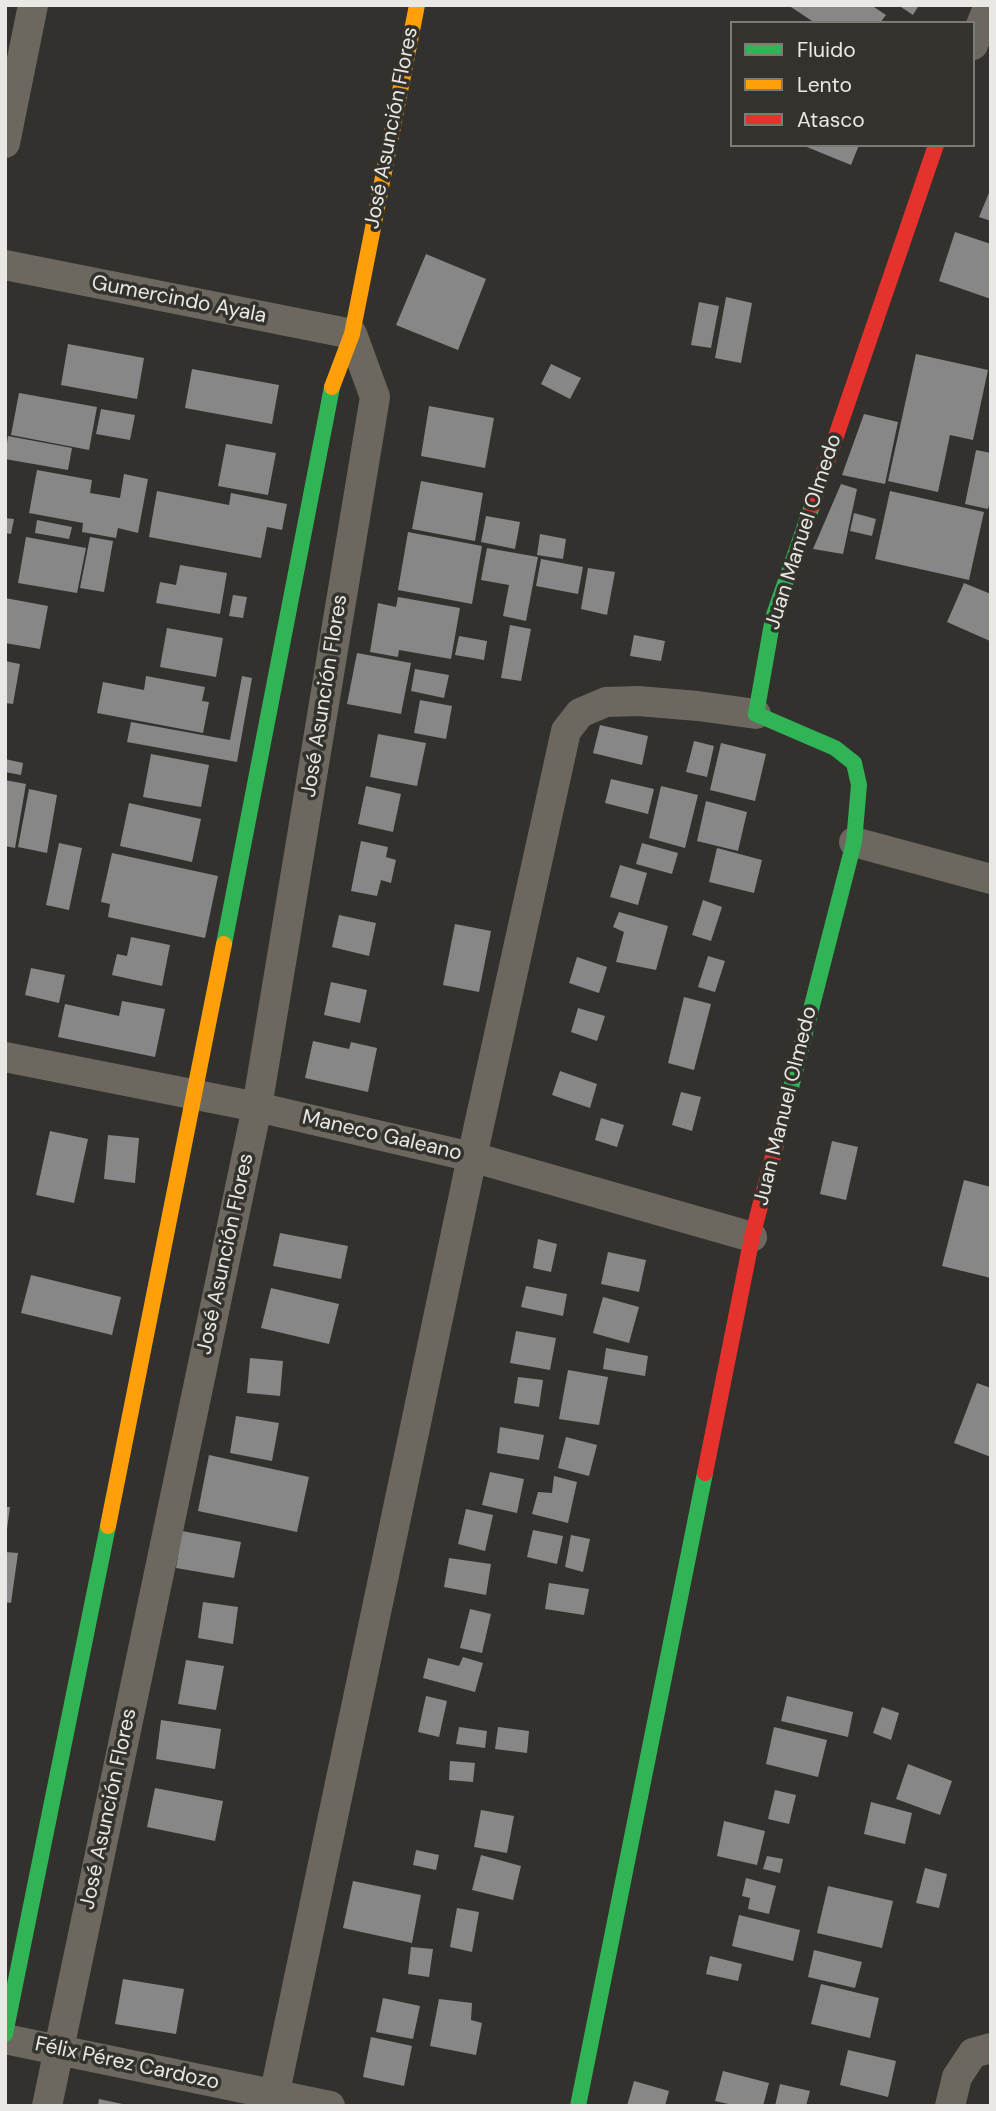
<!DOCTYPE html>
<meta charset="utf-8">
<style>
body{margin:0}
#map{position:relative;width:996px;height:2111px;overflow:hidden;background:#32312e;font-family:"DM Sans",sans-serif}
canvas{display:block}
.frame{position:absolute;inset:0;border:7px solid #e9e8e5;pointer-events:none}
.legend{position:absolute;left:730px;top:21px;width:245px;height:126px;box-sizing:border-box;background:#33322d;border:2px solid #7c7b77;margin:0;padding:9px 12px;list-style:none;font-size:21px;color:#e9e8e5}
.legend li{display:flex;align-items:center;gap:14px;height:35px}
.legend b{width:35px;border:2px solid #7c7b77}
</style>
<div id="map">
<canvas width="996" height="2111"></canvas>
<div class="frame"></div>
<ul class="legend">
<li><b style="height:9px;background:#30b455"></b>Fluido</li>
<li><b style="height:9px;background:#ff9f0a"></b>Lento</li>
<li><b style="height:9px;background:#e5322d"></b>Atasco</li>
</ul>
</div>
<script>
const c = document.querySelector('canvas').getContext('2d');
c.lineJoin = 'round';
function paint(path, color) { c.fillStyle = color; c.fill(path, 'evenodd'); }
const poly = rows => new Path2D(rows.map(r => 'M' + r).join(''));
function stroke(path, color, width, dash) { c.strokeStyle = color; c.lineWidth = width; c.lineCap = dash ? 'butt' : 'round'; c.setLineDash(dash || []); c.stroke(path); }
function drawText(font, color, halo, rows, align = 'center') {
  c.font = font + ' "DM Sans",sans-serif'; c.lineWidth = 7; c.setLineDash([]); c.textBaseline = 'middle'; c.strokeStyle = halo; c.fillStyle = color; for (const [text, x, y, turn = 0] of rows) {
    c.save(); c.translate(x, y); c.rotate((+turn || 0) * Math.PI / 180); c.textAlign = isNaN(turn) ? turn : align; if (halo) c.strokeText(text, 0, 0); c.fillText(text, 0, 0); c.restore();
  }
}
paint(poly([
 [788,5,871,5,886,15,880,23,815,23],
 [898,5,919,5,913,15],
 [802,145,859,145,851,165],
 [991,188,991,221,979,217],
 [955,232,991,244,991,299,939,281],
 [426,254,486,279,458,350,396,325],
 [726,297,752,303,741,363,715,358],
 [699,302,719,306,711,348,691,345],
 [68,344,144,358,137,399,61,385],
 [916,354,988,370,973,440,950,435,938,492,888,481],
 [551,364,581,378,570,399,541,384],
 [192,369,279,385,272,424,185,408],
 [19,393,97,407,89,450,11,435],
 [429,406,494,418,485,468,421,456],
 [101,409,135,415,130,440,96,434],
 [864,414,898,422,885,484,842,475],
 [8,436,72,448,68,470,5,459],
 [226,444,276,453,268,495,218,486],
 [976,450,991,453,991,497,988,509,965,504],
 [37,470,92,480,90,493,120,498,124,474,148,479,138,533,118,528,116,538,82,532,83,523,29,513],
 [421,481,483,493,475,541,412,529],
 [841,484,857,489,843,554,813,549],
 [157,491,229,505,231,493,287,504,282,530,267,527,261,558,149,537],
 [890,491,984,512,969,580,875,559],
 [854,513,876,519,872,536,850,531],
 [486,516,520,522,515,549,481,542],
 [5,518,14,519,11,534,5,533],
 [37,520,72,527,69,539,35,533],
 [408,532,482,546,472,604,398,590],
 [540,534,566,539,563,559,537,555],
 [26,537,86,548,77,593,18,583],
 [90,537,113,541,104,592,80,588],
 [487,548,538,557,526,621,503,616,509,585,481,580],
 [541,559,583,567,578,594,536,586],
 [180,565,227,573,220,614,156,603,160,582,176,585],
 [588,568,615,572,607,615,581,609],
 [964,583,991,594,990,641,947,622],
 [233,595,247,597,243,618,229,616],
 [398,597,460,608,451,659,399,650,398,657,370,652,378,603,396,607],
 [5,598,48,606,40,649,5,643],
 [510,625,531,629,521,681,501,678],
 [167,628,223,638,216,677,160,667],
 [634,635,665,641,661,661,630,656],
 [459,636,487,641,484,660,455,655],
 [357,653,411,663,401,714,347,704],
 [5,661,20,664,13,704,5,703],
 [415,669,449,675,444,698,411,691],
 [146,676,205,687,202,701,209,702,203,733,97,713,103,682,144,690],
 [242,676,252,678,237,762,127,742,131,722,230,740],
 [420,700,452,706,446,739,414,733],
 [600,725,648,736,642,765,593,753],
 [378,734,426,743,417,786,370,777],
 [694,741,714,746,707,777,686,772],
 [721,743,766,754,755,801,710,790],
 [151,754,209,765,201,807,143,797],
 [5,759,23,763,21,775,5,772],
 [611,779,654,789,648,814,605,803],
 [5,780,26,784,15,848,5,846],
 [366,786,401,794,393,832,358,824],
 [661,786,698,795,685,848,649,838],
 [29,789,57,795,47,853,18,847],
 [706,801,747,812,738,851,697,841],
 [129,803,201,819,192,862,120,846],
 [361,841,388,847,386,857,396,860,391,883,381,880,377,896,351,891],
 [59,843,82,848,69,910,46,905],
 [642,843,678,853,672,874,636,864],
 [717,848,762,860,754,893,709,882],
 [112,853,218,876,205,938,108,917,110,904,101,902],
 [620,865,647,873,638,905,610,897],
 [703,900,722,907,711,941,692,935],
 [619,912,668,926,656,970,616,962,624,932,613,927],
 [339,915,376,923,369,956,332,947],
 [455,924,491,931,479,992,443,985],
 [131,937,170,945,162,986,112,975,117,954,127,956],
 [708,956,725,961,715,992,698,987],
 [577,957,607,967,599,993,569,983],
 [31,968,65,975,59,1003,25,995],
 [331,982,367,990,360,1023,324,1015],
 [684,997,711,1004,694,1070,668,1063],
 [122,1001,165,1009,155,1057,58,1037,65,1004,119,1016],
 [578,1008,605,1016,597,1041,571,1032],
 [313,1041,349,1049,351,1042,377,1048,368,1092,305,1078],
 [560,1071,597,1084,590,1108,552,1095],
 [681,1092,701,1097,692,1131,672,1125],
 [601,1118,624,1125,617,1147,595,1140],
 [50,1131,88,1139,74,1203,36,1195],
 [108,1135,139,1138,135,1183,104,1179],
 [832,1141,858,1147,846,1200,820,1194],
 [964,1180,991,1187,991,1278,942,1266],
 [280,1233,348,1246,341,1279,273,1266],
 [538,1239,557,1244,551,1272,533,1268],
 [608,1252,646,1260,639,1292,601,1284],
 [31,1275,121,1297,112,1335,21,1313],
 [526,1286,567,1294,563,1316,521,1307],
 [271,1288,339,1304,329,1344,261,1328],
 [603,1297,639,1307,629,1343,593,1333],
 [516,1331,556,1338,550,1370,510,1363],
 [606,1348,648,1356,645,1376,603,1369],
 [250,1358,283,1361,280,1396,247,1393],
 [568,1370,608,1377,599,1425,559,1419],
 [518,1377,543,1380,539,1407,514,1403],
 [977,1383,991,1388,991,1457,954,1443],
 [236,1416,279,1423,272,1461,230,1453],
 [500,1427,544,1435,539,1460,497,1453],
 [566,1437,597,1445,589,1476,558,1468],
 [209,1455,309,1477,297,1532,198,1511],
 [490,1472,524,1479,517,1513,482,1505],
 [554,1476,577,1482,568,1523,532,1514,538,1492,552,1493],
 [5,1507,10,1507,7,1529,5,1529],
 [466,1509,493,1515,485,1551,458,1544],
 [533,1530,563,1536,557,1564,527,1557],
 [182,1531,241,1542,234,1578,176,1568],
 [571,1535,590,1539,583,1572,565,1567],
 [5,1552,18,1553,11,1603,5,1602],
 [449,1558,491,1564,486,1595,444,1587],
 [549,1583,589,1589,584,1615,545,1609],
 [203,1602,238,1607,233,1644,198,1638],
 [470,1609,491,1614,482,1653,460,1648],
 [463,1657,483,1663,475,1692,423,1678,428,1658,459,1666],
 [186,1660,224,1666,216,1710,178,1704],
 [426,1696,447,1701,439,1737,418,1732],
 [787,1696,853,1712,848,1737,781,1721],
 [882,1707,899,1713,891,1740,873,1733],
 [161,1720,221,1729,215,1769,156,1759],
 [459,1727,487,1731,485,1748,456,1744],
 [498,1727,529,1731,527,1753,495,1749],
 [774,1727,827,1740,818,1777,766,1764],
 [450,1761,475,1763,473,1782,449,1780],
 [908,1764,952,1781,940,1815,896,1799],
 [155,1788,223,1801,215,1841,147,1827],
 [775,1790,796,1795,789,1824,768,1819],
 [871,1802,912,1813,905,1844,864,1834],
 [481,1810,514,1816,507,1853,474,1847],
 [724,1821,765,1831,757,1865,717,1856],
 [416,1850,439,1855,436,1870,413,1865],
 [481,1855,521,1866,513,1900,472,1890],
 [767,1856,783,1859,780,1873,763,1869],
 [925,1868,947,1874,939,1908,916,1903],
 [746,1878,776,1886,769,1914,748,1909,750,1898,742,1896],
 [353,1881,421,1895,412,1943,343,1928],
 [828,1886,893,1901,882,1948,817,1933],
 [457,1908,479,1912,472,1952,450,1947],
 [739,1915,800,1930,793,1961,732,1946],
 [411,1947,433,1949,429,1977,408,1974],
 [814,1950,862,1962,855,1988,808,1977],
 [710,1956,742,1964,738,1981,706,1974],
 [123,1979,184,1989,176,2034,115,2024],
 [821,1984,879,1998,870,2038,811,2024],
 [383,1998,420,2006,413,2039,376,2032],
 [439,1999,472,2003,471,2020,482,2023,476,2055,430,2046],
 [371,2037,412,2046,404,2086,363,2077],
 [848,2050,896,2061,888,2097,840,2085],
 [723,2071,769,2083,763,2106,737,2106,715,2101],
 [634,2081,669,2091,665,2106,627,2106],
 [780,2084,810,2091,806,2106,775,2106],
 [99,2099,127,2105,127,2106,98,2106]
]), '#878787');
stroke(poly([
 [973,45,989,5],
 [5,143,33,5],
 [5,265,352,334,375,397,257,1107,47,2106],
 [854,842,991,879],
 [5,1057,257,1107,472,1157,752,1237],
 [5,2039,330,2106],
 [272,2106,472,1157,566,731,580,713,606,702,638,701,698,706,756,714],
 [950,2106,957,2077,973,2053,991,2048]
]), '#6d685f', 30);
stroke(poly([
 [224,944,332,387],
 [789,1095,854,842,859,785,854,763,835,748,756,714,773,618,812,506],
 [5,2034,108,1526],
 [578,2106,705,1473]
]), '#30b455', 16);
stroke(poly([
 [332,387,352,334,417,5],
 [108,1526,224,944]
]), '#ff9f0a', 16);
stroke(poly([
 [812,506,936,145],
 [705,1473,752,1237,789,1095]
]), '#e5322d', 16);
drawText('21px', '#e9e8e5', '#33322d', [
 ["José Asunción Flores",392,128,-79],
 ["Gumercindo Ayala",179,300,11],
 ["Juan Manuel Olmedo",804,532,-72],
 ["José Asunción Flores",325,696,-81],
 ["Juan Manuel Olmedo",786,1106,-76],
 ["Maneco Galeano",382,1136,13],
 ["José Asunción Flores",226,1254,-78],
 ["José Asunción Flores",109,1809,-78],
 ["Félix Pérez Cardozo",127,2064,12]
]);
</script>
